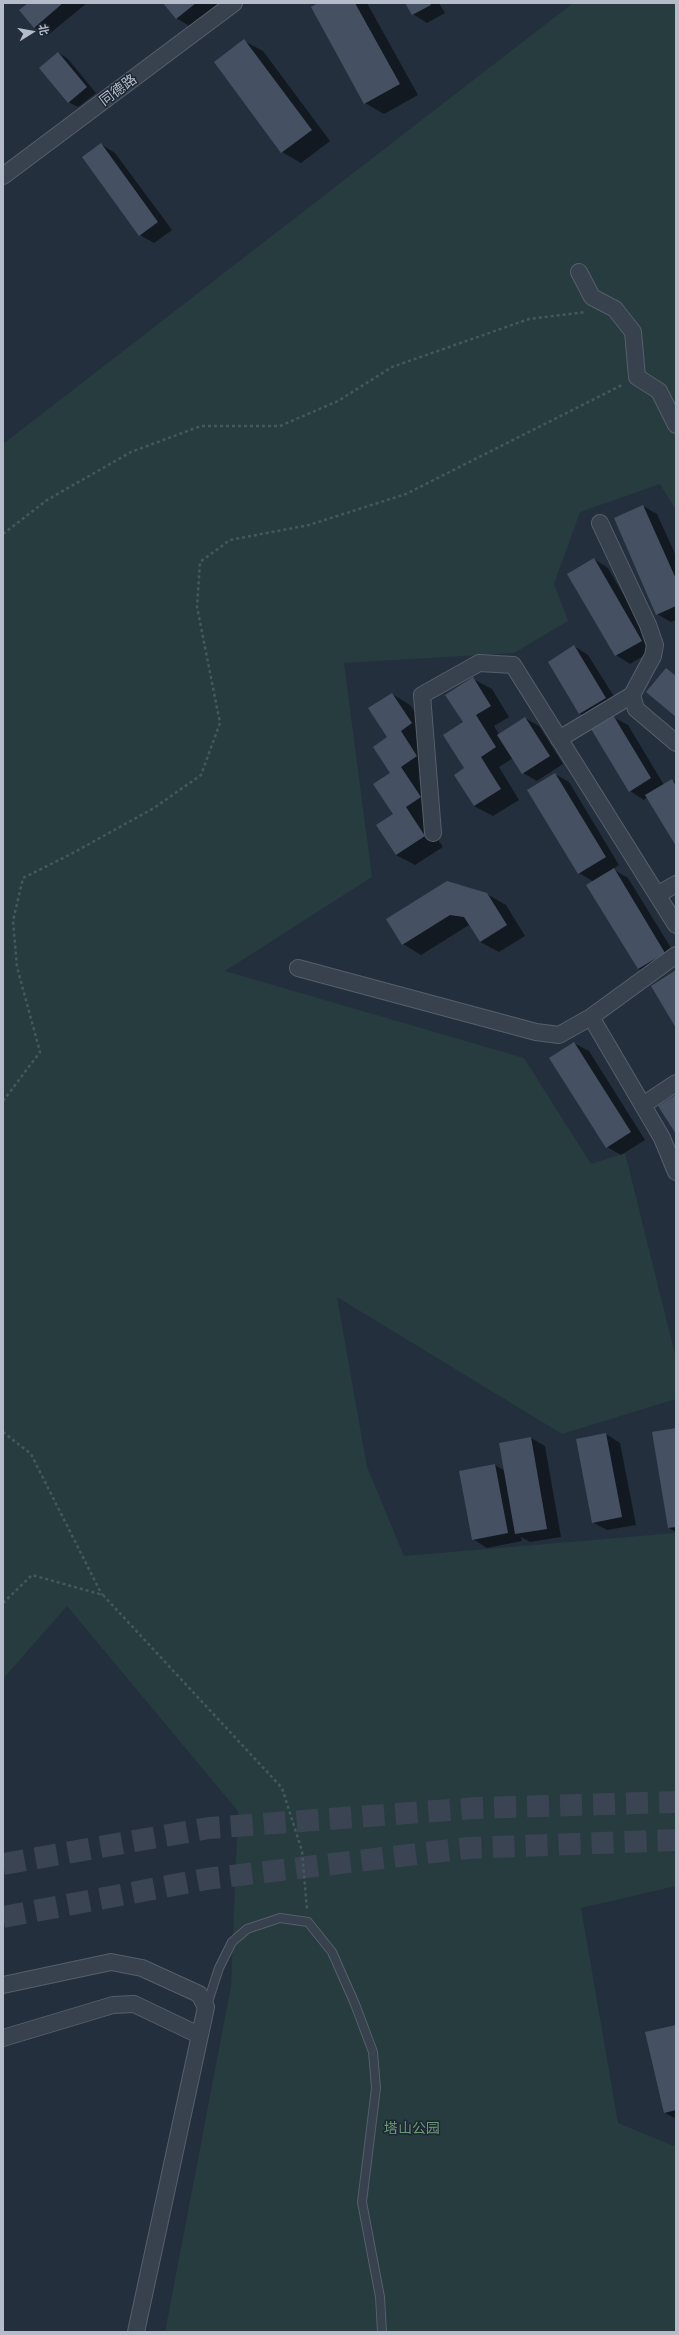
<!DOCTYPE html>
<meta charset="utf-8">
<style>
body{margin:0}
#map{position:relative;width:679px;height:2335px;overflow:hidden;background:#242f3e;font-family:Commissioner,"Noto Sans SC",sans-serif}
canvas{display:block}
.frame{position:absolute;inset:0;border:4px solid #b4bcc9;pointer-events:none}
.north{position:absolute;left:12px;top:12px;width:40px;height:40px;-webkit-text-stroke:3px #1d2633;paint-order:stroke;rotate:79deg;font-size:11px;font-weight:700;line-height:16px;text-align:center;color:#b4bcc9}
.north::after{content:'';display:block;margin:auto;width:14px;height:18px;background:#b4bcc9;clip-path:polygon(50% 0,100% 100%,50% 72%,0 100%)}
</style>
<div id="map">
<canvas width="679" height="2335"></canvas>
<div class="frame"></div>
<div class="north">北</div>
</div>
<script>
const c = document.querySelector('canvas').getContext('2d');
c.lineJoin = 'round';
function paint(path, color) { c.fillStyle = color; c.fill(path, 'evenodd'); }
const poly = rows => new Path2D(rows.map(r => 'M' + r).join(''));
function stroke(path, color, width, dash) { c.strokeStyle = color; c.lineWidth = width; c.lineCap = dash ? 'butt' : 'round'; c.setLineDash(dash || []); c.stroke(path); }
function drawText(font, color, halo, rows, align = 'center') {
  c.font = font + ' Commissioner,"Noto Sans SC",sans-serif'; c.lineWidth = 3; c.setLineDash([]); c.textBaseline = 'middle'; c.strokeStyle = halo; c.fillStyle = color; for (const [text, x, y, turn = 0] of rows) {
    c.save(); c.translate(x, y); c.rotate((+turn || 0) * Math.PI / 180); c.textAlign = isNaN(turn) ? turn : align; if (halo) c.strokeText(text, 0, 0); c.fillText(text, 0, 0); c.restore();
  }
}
paint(poly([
 [573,3,676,3,676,510,660,484,580,512,554,584,568,621,514,653,344,663,372,877,225,971,524,1058,591,1164,625,1153,676,1358,676,1399,562,1434,337,1297,367,1467,404,1556,676,1533,676,1886,581,1908,618,2123,676,2147,676,2332,165,2332,231,1986,238,1811,67,1606,3,1679,3,444]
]), '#263c3f');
paint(poly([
 [29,3,87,3,48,35,34,27],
 [164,3,220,3,191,27,176,18],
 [320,3,367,3,418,95,384,114,365,103],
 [406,3,439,3,445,13,427,23,413,14],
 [244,41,263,51,330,141,301,163,282,152],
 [59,53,68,59,96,93,78,107,68,102],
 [101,144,115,153,172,230,154,243,140,235],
 [643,506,657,514,676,556,676,620,671,622,657,614],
 [594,559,608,568,655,649,630,664,616,655],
 [574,646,588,655,620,706,594,722,580,714,549,662],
 [473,679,492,689,509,717,494,726,499,734,525,718,539,726,563,764,537,781,523,773,513,758,499,767,519,800,493,816,474,806,465,769,464,722],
 [392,694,410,705,430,734,435,767,419,778,439,808,424,818,443,847,415,865,396,855,389,737],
 [613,717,628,725,664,785,672,780,676,782,676,844,647,797,644,800,630,791],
 [555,774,569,782,619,865,613,869,628,878,676,956,653,977,639,969,588,885,594,882,579,873],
 [487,894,506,905,525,936,499,952,480,942,469,925,421,955,403,944,387,919],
 [574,1043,589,1051,645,1140,621,1155,607,1147],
 [676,1429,676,1532,669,1528],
 [606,1434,620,1443,636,1525,607,1530,592,1522],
 [531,1438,545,1446,561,1537,530,1542,521,1537,522,1541,487,1548,473,1539,495,1465,505,1471],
 [676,2026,676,2119,665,2113]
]), '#0007');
paint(poly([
 [28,3,63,3,34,28,19,10],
 [163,3,196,3,176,19],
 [318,3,355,3,400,84,364,104,311,7],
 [405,3,430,3,431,5,412,15],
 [244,39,312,130,281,153,214,62],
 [58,52,87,87,68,103,39,68],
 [101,143,158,222,139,236,82,157],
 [643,505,676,579,676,606,656,615,614,518],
 [594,558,642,641,615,656,567,574],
 [574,645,606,698,579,714,548,662],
 [666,668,676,676,676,717,646,692],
 [473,677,491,706,476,715,496,747,481,757,501,789,474,806,454,775,464,768,443,735,463,722,445,695],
 [392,693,412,723,401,731,417,756,401,767,421,797,406,807,425,836,396,855,376,825,393,814,373,784,390,773,373,747,387,737,368,708],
 [613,715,651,778,629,792,591,729],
 [525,717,550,756,522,774,497,735],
 [555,773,606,857,578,874,527,790],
 [672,779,676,786,676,846,645,795],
 [614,868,665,953,638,969,586,885],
 [447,881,487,893,507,925,480,942,464,917,450,915,402,945,386,919],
 [676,970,676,1028,651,986],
 [574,1042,631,1132,606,1148,549,1058],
 [675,1095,676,1097,676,1134,658,1106],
 [676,1428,676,1527,668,1528,652,1432],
 [606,1433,622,1517,592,1523,576,1439],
 [531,1437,547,1529,515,1534,499,1443],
 [495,1464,508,1533,472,1540,459,1471],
 [676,2025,676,2110,664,2113,645,2032]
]), '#455162');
stroke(poly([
 [3,1864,209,1828,476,1808,676,1802],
 [3,1917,206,1879,468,1848,676,1840]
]), '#3a4453', 22, [22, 11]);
const lane = poly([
 [207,2005,219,1968,232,1942,247,1929,280,1918,308,1922,332,1952,355,2004,373,2052,376,2088,362,2202,380,2297,382,2332]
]);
const street = poly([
 [3,176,234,3],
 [579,272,592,297,615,309,633,332,637,377,659,391,676,425],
 [600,523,648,625,655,645,653,656,632,695,636,709,676,743],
 [559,739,632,695],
 [433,833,422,695,479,663,513,665,676,925],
 [657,895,676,884],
 [298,968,536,1032,559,1035,591,1017,662,1138,676,1172],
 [591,1017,676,955],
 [643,1105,676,1083],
 [3,1985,111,1962,142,1968,199,1994,206,2007,136,2332],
 [3,2038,113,2005,134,2004,199,2035]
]);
stroke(lane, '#565f6c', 10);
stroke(street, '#565f6c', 18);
stroke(poly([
 [3,534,47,500,131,452,201,426,280,426,338,401,392,367,529,319,586,312],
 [3,1101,40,1052,17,967,13,921,23,878,71,854,154,808,201,775,220,723,197,607,200,562,230,540,309,525,406,494,624,384],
 [3,1432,31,1454,102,1595],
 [3,1603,32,1575,103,1595,282,1788,302,1851,307,1910]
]), '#44595c', 2.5, [3, 3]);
stroke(lane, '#38414e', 8);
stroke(street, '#38414e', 16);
drawText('14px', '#b4bcc9', '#1d2633', [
 ["同德路",118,90,-37]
]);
drawText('14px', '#6b9a76', '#1d2633', [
 ["塔山公园",412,2128]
]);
</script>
